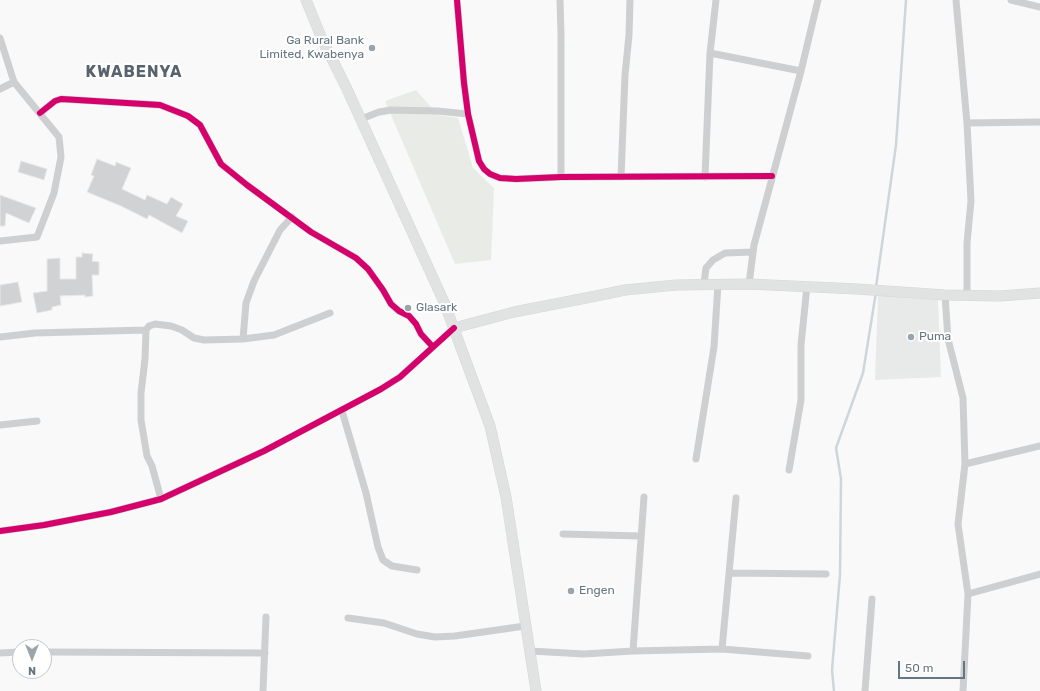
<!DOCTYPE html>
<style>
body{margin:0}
#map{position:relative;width:1040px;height:691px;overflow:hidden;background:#f9f9f9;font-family:Rubik,sans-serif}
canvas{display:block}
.north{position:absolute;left:12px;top:639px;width:40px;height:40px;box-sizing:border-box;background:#fff;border:1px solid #c1c8cd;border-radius:50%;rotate:180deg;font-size:11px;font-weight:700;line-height:16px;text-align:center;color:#657683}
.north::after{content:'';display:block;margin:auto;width:14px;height:18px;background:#99a4ac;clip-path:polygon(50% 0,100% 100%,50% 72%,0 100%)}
.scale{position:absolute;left:898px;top:661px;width:67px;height:18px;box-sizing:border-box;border:2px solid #657683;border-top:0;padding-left:5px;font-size:12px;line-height:14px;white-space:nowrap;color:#657683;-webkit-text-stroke:3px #fff;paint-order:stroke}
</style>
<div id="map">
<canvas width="1040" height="691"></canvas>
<div class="north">N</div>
<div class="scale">50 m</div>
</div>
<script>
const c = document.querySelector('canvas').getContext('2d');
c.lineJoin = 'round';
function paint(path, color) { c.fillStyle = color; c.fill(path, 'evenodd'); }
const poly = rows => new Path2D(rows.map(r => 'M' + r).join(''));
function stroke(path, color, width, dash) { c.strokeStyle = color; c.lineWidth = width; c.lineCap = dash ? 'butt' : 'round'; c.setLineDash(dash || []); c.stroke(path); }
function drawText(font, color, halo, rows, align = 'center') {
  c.font = font + ' Rubik,sans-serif'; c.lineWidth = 4; c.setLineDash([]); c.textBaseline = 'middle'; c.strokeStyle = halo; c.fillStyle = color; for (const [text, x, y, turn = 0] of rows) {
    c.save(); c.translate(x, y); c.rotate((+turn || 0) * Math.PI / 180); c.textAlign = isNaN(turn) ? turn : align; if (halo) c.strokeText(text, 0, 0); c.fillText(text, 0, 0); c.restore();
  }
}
paint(poly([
 [878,295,938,300,941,377,875,380]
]), '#e8e9e9');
paint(poly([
 [416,90,438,115,458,118,473,168,494,188,491,260,455,264,385,101]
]), '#e8ebe6');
stroke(poly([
 [876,287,896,145,906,0],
 [834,691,832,670,840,575,841,479,836,448,863,373,876,292]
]), '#ced6d9', 2.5);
const building = poly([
 [97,159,115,166,116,162,131,168,122,189,145,200,147,195,167,204,171,197,183,204,176,216,188,221,182,233,149,215,147,219,121,206,87,192,94,176,91,175,97,159],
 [21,161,47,169,44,180,18,172,21,161],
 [0,195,36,208,29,223,6,213,5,226,0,226,0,195],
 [82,253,93,254,92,261,99,262,99,275,92,275,93,296,85,297,85,295,60,296,61,305,52,307,52,310,37,313,33,293,47,291,47,259,60,258,60,279,76,279,76,257,82,257,82,253],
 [18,282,22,302,0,306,0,285,18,282]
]);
paint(building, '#d0d2d3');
stroke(building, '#e8e8e8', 1);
const secondary = poly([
 [306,0,322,39,346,87,444,302,490,426,506,497,536,691],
 [454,328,514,312,596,296,625,290,676,285,749,284,857,289,945,295,1000,296,1040,293]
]);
stroke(secondary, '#d5d6d7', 11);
stroke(poly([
 [457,0,464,83,468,114,479,161,484,169,490,174,500,178,516,179,561,177,772,176],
 [560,0,561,34,561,177],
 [956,0,967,123,971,201,967,243,967,295],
 [1011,0,1040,7],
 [0,38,14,82,59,137,61,157,54,193,37,237,0,241],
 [710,53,801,71],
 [0,89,14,82],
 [40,113,55,101,61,99,160,105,188,116,200,125,221,164,247,185,311,232,356,258,368,269,383,290,391,304,399,311,409,316,416,324,421,334,433,347],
 [361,119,379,112,391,110,437,111,468,114],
 [967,123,1040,122],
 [621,177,625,75,629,35,630,0],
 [705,177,710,53,716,0],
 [704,284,706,268,713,260,725,253,753,252],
 [749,284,754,245,801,71,818,0],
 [945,295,948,339,963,398,965,464,958,524,968,594,963,691],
 [146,330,145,359,141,393,141,420,147,456,152,466,161,499],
 [0,337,35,333,146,330,149,326,155,324,171,326,182,330,194,338,204,340,243,339,274,335,330,313],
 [243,339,246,303,254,281,280,230,292,217],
 [342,411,366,493,378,547,383,560,392,566,417,570],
 [0,425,37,421],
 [696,459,714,347,718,284],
 [965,464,1040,446],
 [789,470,801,400,801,345,807,286],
 [0,531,44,525,111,512,161,499,264,451,381,389,400,377,454,328],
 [563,534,641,536],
 [729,573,826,574],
 [968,594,1040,574],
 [348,618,384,623,417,634,435,637,455,636,525,626],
 [722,649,736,498],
 [530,651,584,654,633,651,722,649,808,656],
 [633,651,644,497],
 [44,652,265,653],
 [0,653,20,652],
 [263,691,266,617],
 [865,691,872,599]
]), '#cecfd0', 7);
stroke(secondary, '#e1e2e2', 10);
stroke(poly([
 [457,0,464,83,468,114,479,161,484,169,490,174,500,178,516,179,561,177,772,176],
 [40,113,55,101,61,99,160,105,188,116,200,125,221,164,247,185,311,232,356,258,368,269,383,290,391,304,399,311,409,316,416,324,421,334,433,347],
 [0,531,44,525,111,512,161,499,264,451,381,389,400,377,454,328]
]), '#d6006c', 6);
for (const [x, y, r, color] of [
 [372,48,4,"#99a4ac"],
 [408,308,4,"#99a4ac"],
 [911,337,4,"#99a4ac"],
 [571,591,4,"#99a4ac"]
]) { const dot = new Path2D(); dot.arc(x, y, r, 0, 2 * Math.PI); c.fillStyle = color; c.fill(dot); stroke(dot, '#fff', 1.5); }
drawText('12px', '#657683', '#fff', [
 ["Ga Rural Bank",364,41,"right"],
 ["Limited, Kwabenya",364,55,"right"],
 ["Glasark",416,308],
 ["Puma",919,337],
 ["Engen",579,591]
], 'left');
c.letterSpacing = '1px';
drawText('bold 16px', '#57646e', '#fff', [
 ["KWABENYA",134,72]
]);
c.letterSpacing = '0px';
</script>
